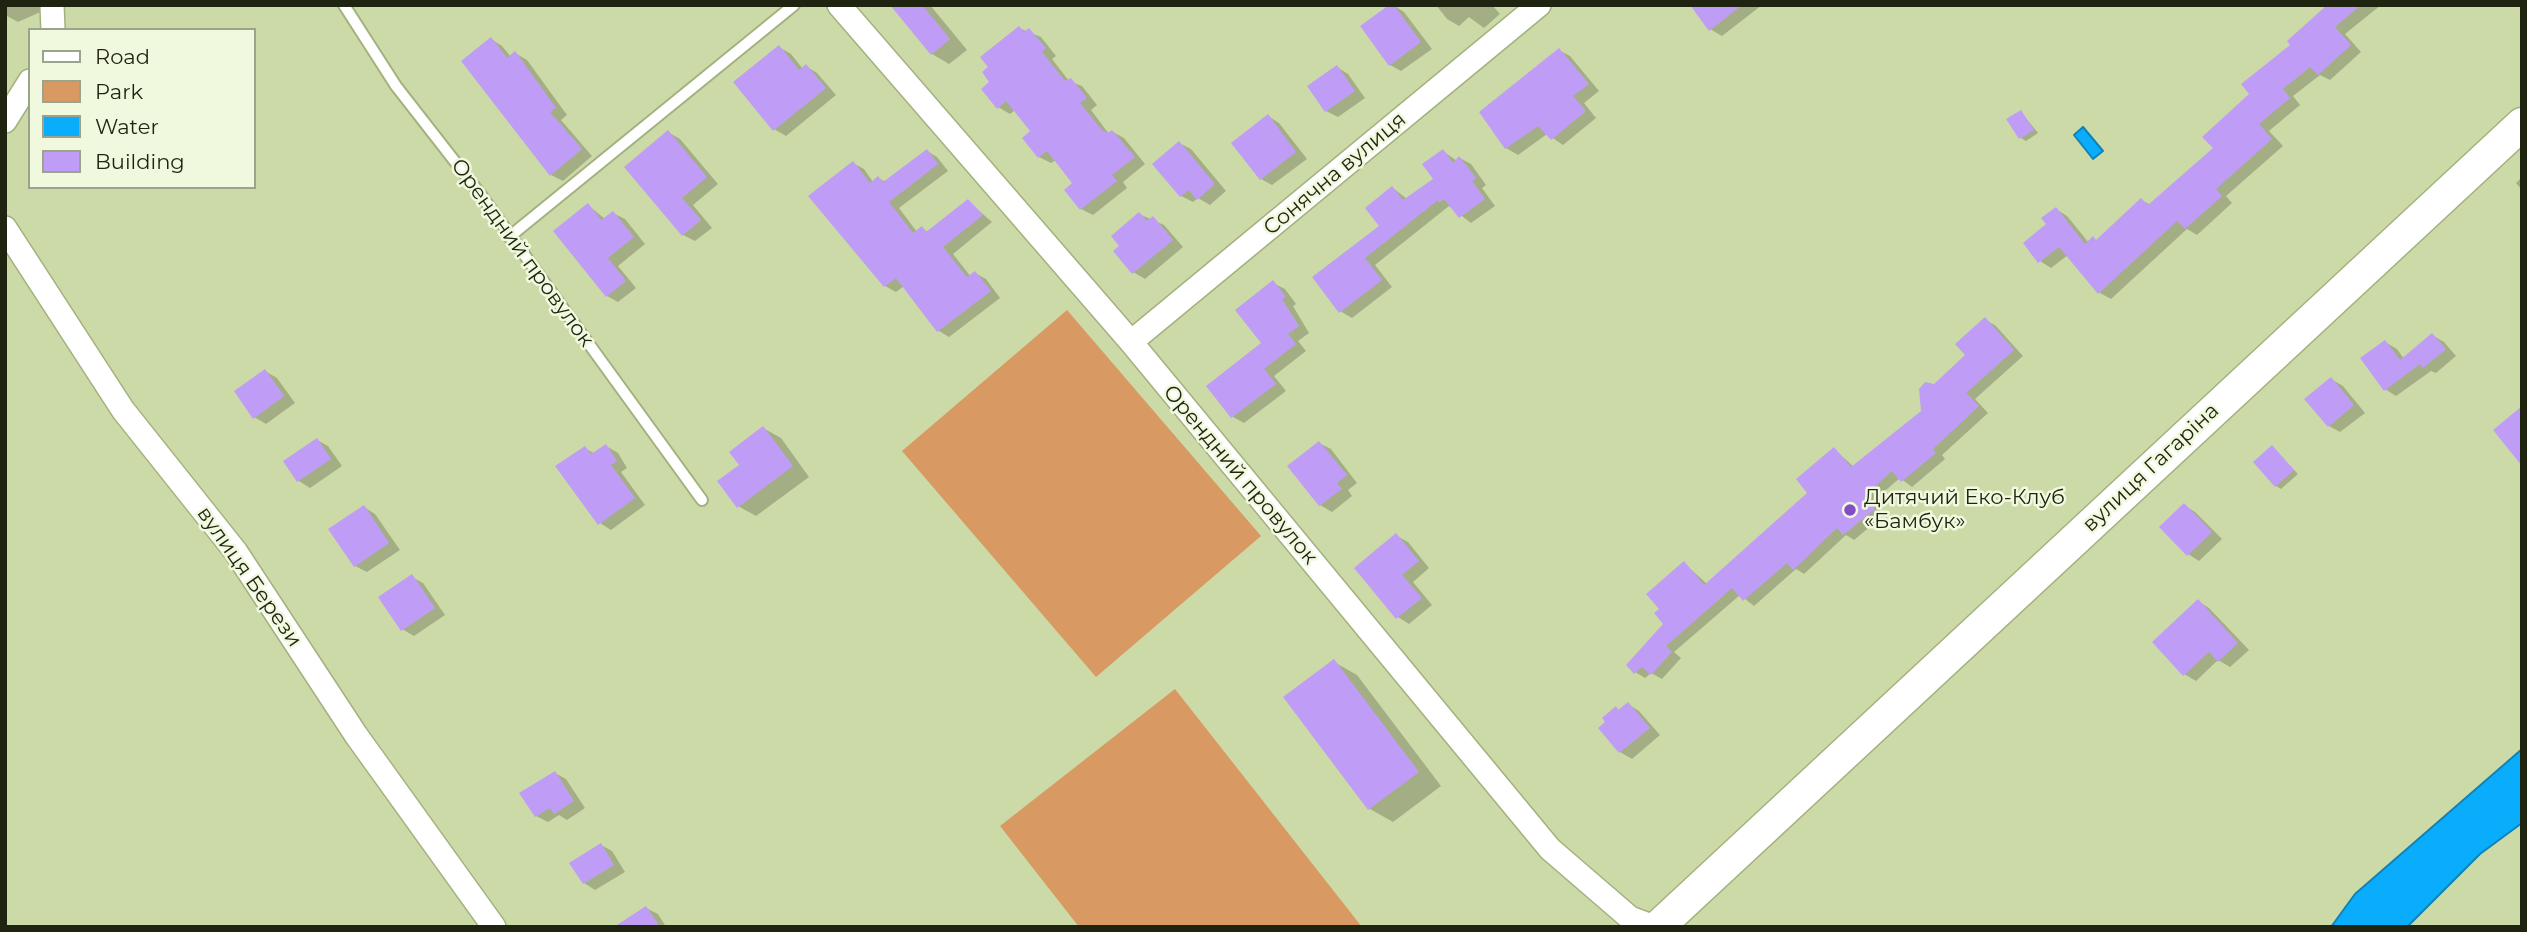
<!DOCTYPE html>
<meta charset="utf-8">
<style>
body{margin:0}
#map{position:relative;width:2527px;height:932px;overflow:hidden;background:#ccdaa7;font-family:Montserrat,sans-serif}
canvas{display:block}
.frame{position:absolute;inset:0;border:7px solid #1f2410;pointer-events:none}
.legend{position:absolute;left:28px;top:28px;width:228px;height:161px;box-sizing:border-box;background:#f0f8de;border:2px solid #9ca38c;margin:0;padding:9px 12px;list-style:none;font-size:21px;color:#1f2410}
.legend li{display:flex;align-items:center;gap:14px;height:35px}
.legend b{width:35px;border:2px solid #9ca38c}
</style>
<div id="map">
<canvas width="2527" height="932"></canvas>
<div class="frame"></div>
<ul class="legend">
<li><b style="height:9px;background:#fff"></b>Road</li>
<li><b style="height:19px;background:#d99962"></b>Park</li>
<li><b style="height:19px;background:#0aacfc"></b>Water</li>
<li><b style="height:19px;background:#bf9df7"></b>Building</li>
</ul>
</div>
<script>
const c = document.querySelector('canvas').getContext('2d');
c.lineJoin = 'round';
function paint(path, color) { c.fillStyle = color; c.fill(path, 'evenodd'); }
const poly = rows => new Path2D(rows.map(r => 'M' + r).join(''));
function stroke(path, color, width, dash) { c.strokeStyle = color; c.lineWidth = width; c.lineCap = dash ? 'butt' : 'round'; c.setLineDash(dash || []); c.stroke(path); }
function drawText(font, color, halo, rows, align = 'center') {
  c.font = font + ' Montserrat,sans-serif'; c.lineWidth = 5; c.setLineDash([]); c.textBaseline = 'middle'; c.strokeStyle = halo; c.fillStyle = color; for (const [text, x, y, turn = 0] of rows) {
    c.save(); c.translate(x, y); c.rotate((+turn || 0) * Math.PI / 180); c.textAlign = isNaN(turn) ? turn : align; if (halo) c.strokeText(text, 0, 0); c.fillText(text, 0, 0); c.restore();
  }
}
paint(poly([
 [1067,310,1261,536,1096,677,902,451],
 [1175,689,1362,927,1079,927,1000,826]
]), '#d99962');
const water = poly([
 [2083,127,2103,151,2093,159,2074,135,2083,127],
 [2522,749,2522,823,2480,854,2407,927,2331,927,2355,894,2522,749]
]);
paint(water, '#0aacfc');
stroke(water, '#1083b5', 2);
paint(poly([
 [5,5,56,5,18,22,5,15],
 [892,5,930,5,967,50,949,64,932,54],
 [1393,5,1404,12,1432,49,1401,71,1390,65],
 [1436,5,1492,5,1500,14,1484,28,1469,17,1459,26,1447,19],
 [1692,5,1762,5,1722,36,1710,29],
 [2329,5,2381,5,2345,34,2361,52,2330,80,2320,75,2293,96,2300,105,2269,131,2283,146,2226,196,2232,203,2197,235,2187,229,2111,299,2100,293,2068,255,2051,268,2040,261,2048,224,2056,209,2067,216,2089,243,2094,239,2097,241,2141,200,2151,205,2215,148,2252,95],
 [1019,28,1041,37,1056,56,1052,59,1069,81,1082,86,1097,105,1091,110,1109,134,1113,132,1124,138,1145,164,1123,182,1127,188,1093,215,1081,209,1075,184,1056,160,1051,163,1039,157,1033,132,1015,110,1010,114,998,107,992,82],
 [491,39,502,46,511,57,515,53,527,60,567,115,561,120,592,156,563,181,551,175],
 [779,47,791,54,803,69,806,66,817,73,836,95,786,136,774,129],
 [1559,50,1570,56,1599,91,1584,103,1596,118,1563,145,1547,134,1518,155,1506,148],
 [1337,67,1348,74,1365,98,1338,117,1326,111],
 [2021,112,2038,133,2026,141,2021,138],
 [1268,116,1279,123,1307,159,1272,185,1261,179],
 [668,132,680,139,718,184,693,205,712,228,695,241,683,235,627,167],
 [1179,143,1191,149,1226,191,1210,205,1198,198,1193,202,1181,196,1154,164],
 [927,151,937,157,948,171,899,208,917,232,922,228,929,233,968,201,992,222,953,254,971,277,975,273,986,279,1000,298,949,337,939,331,904,286,896,292,885,286,853,163,864,169,873,182,878,178,886,182],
 [1443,151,1457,161,1460,158,1471,164,1486,185,1482,188,1495,206,1471,223,1449,206,1375,265,1392,287,1352,318,1340,311,1314,278,1382,226,1393,188,1407,199,1436,179],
 [2522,177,2522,190,2516,183],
 [588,205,605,219,613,213,625,219,645,244,618,266,636,288,618,302,607,296],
 [1139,214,1164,225,1183,247,1145,279,1133,272],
 [1273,283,1285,289,1296,304,1293,306,1309,333,1298,341,1306,351,1274,376,1286,391,1244,423,1233,417,1264,343],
 [1985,320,1995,325,2023,356,1975,399,1988,413,1942,455,1945,459,1912,487,1900,478,1872,502,1884,515,1854,540,1846,535,1804,574,1796,569,1754,606,1740,595,1674,652,1681,658,1662,679,1651,673,1645,678,1635,672,1665,624,1661,609,1684,563,1707,584,1810,493,1834,449,1854,467,1923,412,1935,386,1967,356],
 [2432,335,2444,342,2456,356,2436,373,2431,371,2396,396,2385,389,2385,342,2397,349,2404,359],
 [265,371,277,378,295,403,266,424,254,417],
 [2331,379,2343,386,2365,413,2340,432,2329,426],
 [763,428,781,438,809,477,756,516,738,506,741,465],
 [317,440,328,446,342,466,310,488,299,481,285,462],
 [1319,443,1331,449,1357,483,1348,490,1352,496,1332,512,1320,505,1290,466],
 [606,446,618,453,627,468,621,472,645,505,611,530,600,523,585,448,595,454],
 [2272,447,2298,474,2281,489,2276,486],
 [2184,505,2195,512,2222,539,2199,561,2188,554],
 [364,507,375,514,400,550,367,572,355,566],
 [1397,536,1408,542,1429,568,1413,582,1432,605,1409,624,1398,617],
 [412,577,423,583,445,615,414,636,402,629],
 [2198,601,2209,608,2249,650,2230,667,2218,660,2196,681,2184,674],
 [1334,662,1357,675,1441,786,1393,822,1370,809,1286,698],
 [1628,704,1639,711,1660,735,1632,759,1620,752,1600,729,1616,708,1620,711],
 [555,773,566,779,585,808,567,820,559,815,548,822,536,816],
 [601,845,612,851,625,872,595,890,584,883],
 [646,908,658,914,666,927,625,927]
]), '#0003');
paint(poly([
 [890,5,922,5,950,39,931,55],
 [1389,5,1394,5,1421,42,1389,66,1360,26],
 [1690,5,1742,5,1709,31],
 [2327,5,2361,5,2335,27,2351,45,2318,75,2310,67,2283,89,2290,98,2259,124,2272,139,2216,189,2222,196,2185,229,2177,221,2098,294,2059,247,2038,263,2023,243,2046,224,2041,218,2056,207,2085,244,2093,236,2096,240,2141,198,2148,205,2213,148,2202,137,2249,94,2241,84,2290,45,2287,41],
 [1019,26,1024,32,1029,28,1046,48,1042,52,1065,81,1071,78,1087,98,1080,103,1101,129,1107,133,1112,130,1135,157,1112,175,1117,181,1080,210,1064,190,1072,183,1047,151,1038,158,1022,138,1030,131,1006,101,997,109,981,89,989,82,982,72,988,67,980,57],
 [491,37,507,58,515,51,556,108,550,112,582,149,550,176,461,61],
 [779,45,799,70,806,64,826,88,773,131,733,82],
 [1559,48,1589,84,1573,96,1586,111,1551,140,1538,126,1505,149,1479,112],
 [1337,65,1355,91,1325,112,1307,86],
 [2021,110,2034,130,2019,139,2006,119],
 [1268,114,1296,152,1260,180,1231,143],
 [668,130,707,177,682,198,701,220,682,236,624,167],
 [1179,141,1215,184,1197,200,1189,190,1180,197,1152,164],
 [927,149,938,164,889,202,913,233,922,226,926,232,968,199,983,215,943,247,967,277,975,271,991,291,937,332,896,278,884,287,808,196,853,161,870,183,878,176,883,182],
 [1443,149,1453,163,1459,156,1476,178,1472,181,1485,199,1459,218,1444,199,1439,203,1438,200,1365,258,1382,280,1339,313,1312,277,1379,226,1365,208,1392,186,1403,200,1433,179,1422,164],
 [588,203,601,220,613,211,634,237,608,258,626,281,606,297,553,231],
 [1139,212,1147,221,1153,216,1173,240,1132,274,1113,251,1119,246,1111,236],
 [1273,280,1286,297,1282,299,1299,326,1288,334,1296,344,1264,369,1276,384,1231,418,1206,386,1261,343,1235,310],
 [1985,317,2014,350,1966,393,1979,406,1933,449,1936,453,1901,482,1892,471,1864,496,1875,509,1843,535,1837,528,1793,570,1787,563,1743,601,1732,588,1666,646,1672,652,1651,675,1642,667,1634,674,1626,665,1663,624,1654,613,1659,609,1646,594,1684,561,1704,585,1807,493,1796,479,1834,447,1851,467,1921,411,1919,389,1925,382,1934,384,1965,355,1955,344],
 [2432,333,2446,349,2423,368,2420,364,2384,391,2360,358,2385,340,2400,360],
 [265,369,284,396,253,419,234,391],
 [2331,377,2354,405,2328,427,2304,399],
 [2522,406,2522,466,2493,430],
 [763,426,793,466,737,508,717,481,739,465,729,452],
 [317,438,331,459,297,482,283,461],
 [1319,441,1347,475,1337,483,1342,489,1319,506,1287,466],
 [606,444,617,461,611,465,635,498,598,525,555,466,585,446,591,454],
 [2272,445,2294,470,2275,487,2253,462],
 [2184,503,2212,532,2187,556,2159,527],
 [364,505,389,543,354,567,328,529],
 [1396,533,1419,561,1402,575,1422,598,1396,619,1354,568],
 [412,574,435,608,401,631,378,597],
 [2198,599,2238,643,2218,662,2209,652,2183,676,2152,642],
 [1334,659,1419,772,1368,810,1283,697],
 [1628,702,1650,728,1619,753,1598,728,1605,722,1602,718,1616,706,1618,710],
 [555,771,574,801,554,814,550,808,535,817,519,793],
 [601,843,614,865,583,884,569,863],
 [646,906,660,927,614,927]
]), '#bf9df7');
const lane = poly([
 [344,5,396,86,481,195,702,500],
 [509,237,794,5]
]);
const street = poly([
 [52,5,53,30],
 [839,5,1131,342,1550,849,1630,918,1654,927],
 [5,121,30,81],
 [5,228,123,410,236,552,356,735,494,927],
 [1131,342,1539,5]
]);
const secondary = poly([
 [1658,927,2522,124]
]);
stroke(lane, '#a3b17f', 14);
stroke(street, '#a3b17f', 26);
stroke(secondary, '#a3b17f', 35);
stroke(lane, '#fff', 10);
stroke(street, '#fff', 23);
stroke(secondary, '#fff', 32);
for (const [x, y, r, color] of [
 [1850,510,7,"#824ec5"]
]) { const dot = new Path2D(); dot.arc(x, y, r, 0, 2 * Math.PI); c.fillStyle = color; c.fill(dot); stroke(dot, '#f0f8de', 2.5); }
drawText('21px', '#1f2410', '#f0f8de', [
 ["Сонячна вулиця",1335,174,-40],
 ["Орендний провулок",522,253,54],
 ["вулиця Гагаріна",2151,468,-43],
 ["Орендний провулок",1240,475,50],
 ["вулиця Берези",249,577,55]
]);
drawText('21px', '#1f2410', '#f0f8de', [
 ["Дитячий Еко-Клуб",1864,498],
 ["«Бамбук»",1864,522]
], 'left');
</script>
